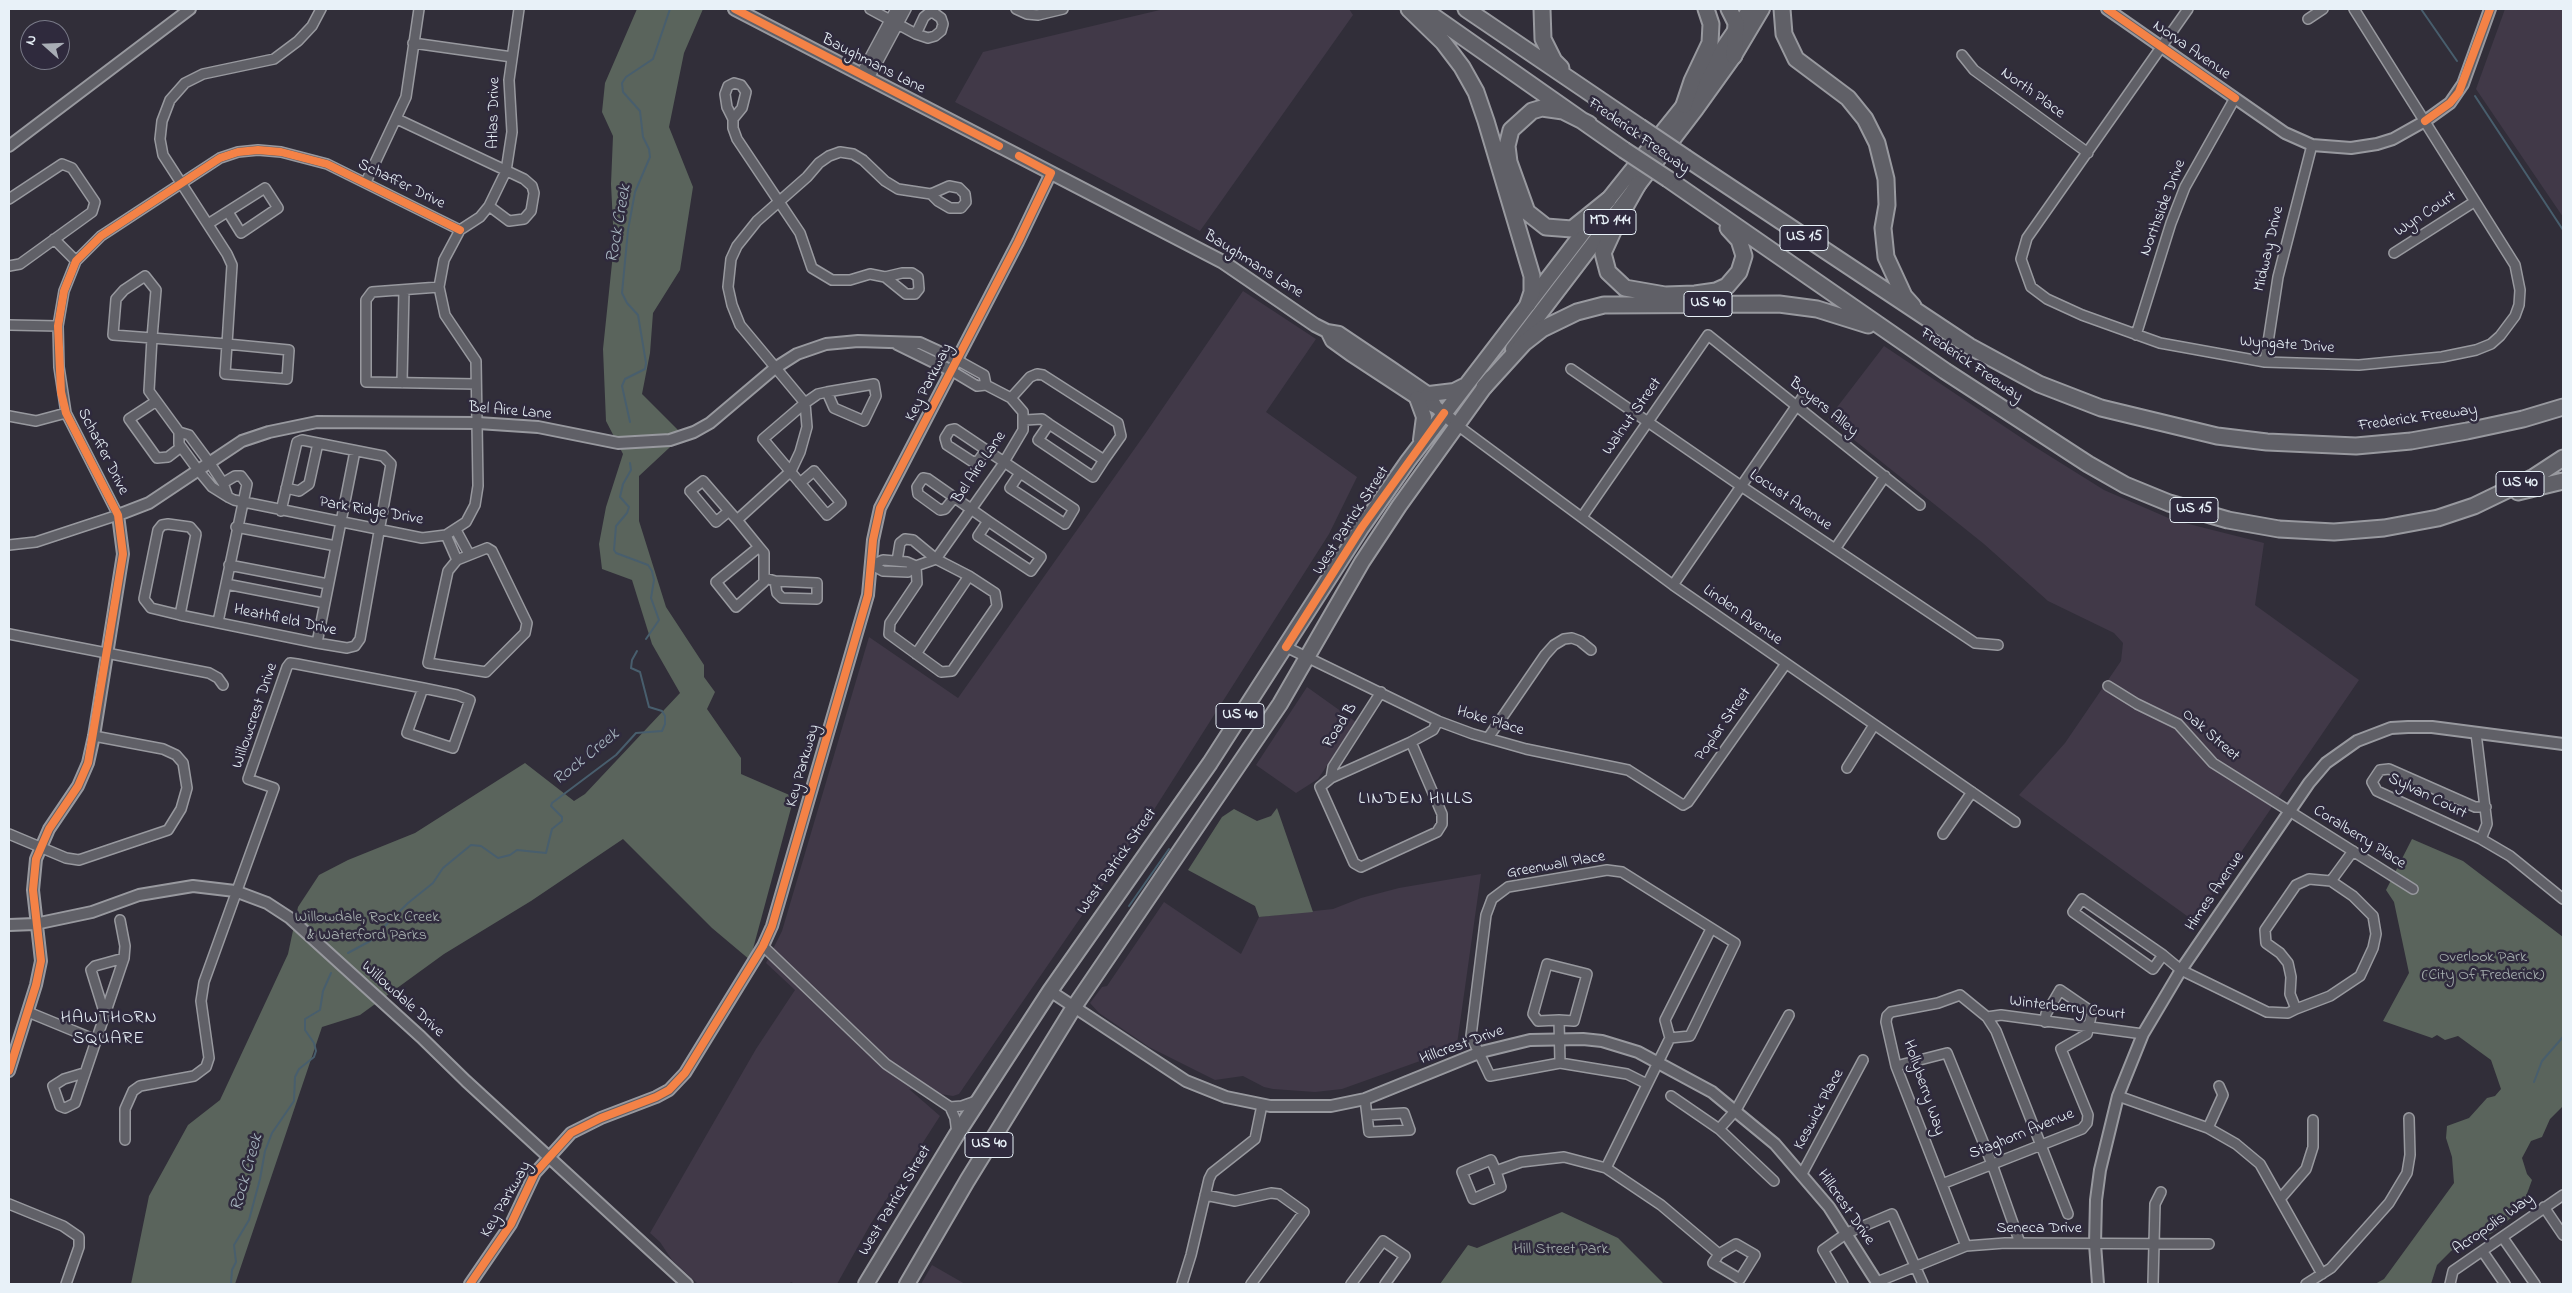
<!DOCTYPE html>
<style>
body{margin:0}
#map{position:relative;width:2572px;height:1293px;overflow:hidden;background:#312e39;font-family:"Indie Flower",sans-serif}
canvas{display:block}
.frame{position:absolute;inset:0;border:10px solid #e8f1f8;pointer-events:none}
.north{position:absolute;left:20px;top:20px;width:50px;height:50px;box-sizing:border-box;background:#2f2a3d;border:1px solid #797a88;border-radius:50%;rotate:290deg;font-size:14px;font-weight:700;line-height:20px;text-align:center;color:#e8f1f8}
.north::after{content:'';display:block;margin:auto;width:18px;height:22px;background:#a8adb5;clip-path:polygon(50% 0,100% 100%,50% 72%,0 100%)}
</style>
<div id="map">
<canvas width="2572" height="1293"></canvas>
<div class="frame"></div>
<div class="north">N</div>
</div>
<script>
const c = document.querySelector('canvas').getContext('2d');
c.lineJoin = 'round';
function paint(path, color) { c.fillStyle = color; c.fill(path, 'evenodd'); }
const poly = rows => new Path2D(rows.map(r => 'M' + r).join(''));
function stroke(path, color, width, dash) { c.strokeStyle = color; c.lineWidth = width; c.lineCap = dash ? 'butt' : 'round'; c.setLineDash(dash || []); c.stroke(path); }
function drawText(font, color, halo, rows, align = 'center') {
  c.font = font + ' "Indie Flower",sans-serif'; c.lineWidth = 5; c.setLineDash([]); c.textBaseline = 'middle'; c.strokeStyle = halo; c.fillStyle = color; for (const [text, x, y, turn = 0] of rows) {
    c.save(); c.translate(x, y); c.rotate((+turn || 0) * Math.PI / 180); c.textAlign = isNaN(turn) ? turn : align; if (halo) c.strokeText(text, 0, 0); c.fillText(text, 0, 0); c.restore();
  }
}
paint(poly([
 [1164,9,1349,9,1353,15,1200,231,955,102,983,52],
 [2505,9,2563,9,2563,217,2476,89],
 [1243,291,1316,339,1266,412,1357,477,1329,534,1143,827,959,1094,953,1096,909,1089,940,1116,870,1225,837,1284,795,1284,791,1282,789,1284,698,1284,672,1260,660,1242,650,1233,756,1049,795,990,766,963,782,931,869,637,958,698,1145,434],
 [1884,346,2032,445,2104,490,2173,520,2264,543,2255,605,2359,680,2194,921,2019,795,2065,743,2121,661,2123,643,2114,633,2048,601,1984,544,1828,419],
 [1307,687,1356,722,1318,779,1296,793,1256,765],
 [1481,874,1457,1044,1434,1056,1342,1089,1315,1092,1273,1089,1264,1087,1243,1076,1215,1080,1149,1047,1099,1013,1090,1003,1102,987,1107,986,1164,902,1241,954,1259,917,1333,909,1361,898,1399,888],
 [932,1265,965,1284,921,1284]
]), '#413948');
paint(poly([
 [637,9,703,9,684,53,669,127,693,187,680,270,653,313,650,353,642,394,683,435,639,476,639,521,666,607,704,665,704,677,715,692,707,709,741,758,741,774,794,797,750,960,712,928,623,839,531,901,444,954,360,1015,322,1027,235,1284,131,1284,149,1196,188,1125,220,1100,288,954,298,907,319,875,348,860,415,833,525,763,574,801,585,794,680,693,652,644,632,580,602,569,599,544,606,507,623,454,606,421,603,349,614,244,611,184,613,136,602,112,605,83],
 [1277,808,1313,912,1259,917,1255,906,1188,870,1222,817,1234,809,1257,821,1271,816],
 [2412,839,2463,861,2563,937,2563,1106,2550,1119,2542,1137,2531,1141,2522,1158,2527,1174,2532,1180,2521,1210,2492,1233,2451,1251,2437,1265,2431,1284,2375,1284,2384,1279,2454,1183,2452,1157,2446,1138,2447,1126,2469,1118,2487,1098,2495,1096,2501,1089,2491,1060,2458,1036,2445,1040,2437,1035,2432,1038,2383,1021,2409,973,2394,902,2386,890],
 [1562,1212,1618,1238,1664,1284,1440,1284,1468,1245,1477,1248]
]), '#5a645c');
stroke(poly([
 [2421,9,2457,61],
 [2475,96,2563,230],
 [1927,339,1940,347],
 [630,422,622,386,625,379,645,369,646,363,638,315,627,303,622,293,628,230,635,192,650,157,649,149,643,137,640,111,623,92,622,83,626,77,653,59,670,9],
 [630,463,631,470,623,484,620,497,629,507,627,513,616,526,614,550,616,553,648,565,652,571,654,580,651,598,659,620,646,639],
 [1129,906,1169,849],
 [348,953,370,941,408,903,433,883,443,868,471,845,481,846,498,858,510,855,517,850,546,853,552,829,562,821,562,817,551,806,552,803,616,755,636,733,662,731,665,724,665,716,662,711,649,707,640,672,631,668,632,660,637,651],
 [2534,1082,2542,1061,2563,1037],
 [231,1284,232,1270,236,1262,234,1245,249,1220,260,1179,265,1151,272,1133,294,1101,295,1077,299,1069,314,1057,316,1051,314,1043,305,1030,305,1019,320,1010,323,991,331,973]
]), '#485e6d', 2);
const minor = poly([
 [870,9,916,34,928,38,935,36,941,31,943,24,941,18,934,13,929,13,924,17,916,34],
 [1016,9,1027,14,1038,15,1063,9],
 [2188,9,2027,238,2021,259,2031,287,2047,299,2082,315,2160,343,2265,362,2359,365,2442,357,2476,350,2491,344,2500,336,2515,316,2519,305,2520,290,2515,265,2354,9],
 [2308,19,2323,9],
 [413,43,512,57],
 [1962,55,1974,70,2088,153],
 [861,74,896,9],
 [869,78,906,9],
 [397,119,524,179,532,186,534,193,531,211,524,219,509,221,489,206],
 [733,119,727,107,725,94,728,86,734,83,741,85,746,92,742,108,733,119,733,128,737,139,800,233,812,268,832,280,850,280,870,274,885,277,906,294,915,294,919,289,918,277,912,273,902,273,885,277],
 [366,182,406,97,419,9],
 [9,199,62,164,72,168,95,202,92,212,20,264,9,266],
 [208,224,265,188,278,208,241,233,228,212],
 [460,230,480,217,489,206,506,171,512,132,509,80,519,9],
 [54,239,76,261],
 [2394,253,2474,202],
 [145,276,156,290,152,338,113,335,116,299,124,290,145,276],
 [439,287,372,292,366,300,366,382,476,384],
 [9,325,58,326],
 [2136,335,2171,223,2185,187,2235,98],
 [227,344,289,350,287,379,225,374,227,344],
 [957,360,984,375,986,385],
 [2265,362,2278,277,2312,145],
 [1571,369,1741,486,1975,643,1998,645],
 [402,383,404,290],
 [1011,398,1030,377,1037,374,1043,375,1118,423,1121,436,1104,460],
 [155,402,129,419,157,458,168,457,181,447],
 [9,416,36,421,66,413],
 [1025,420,1042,419,1049,424,1104,460,1093,477,1038,440,1049,424],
 [1457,425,1673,585,2015,822],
 [179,432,149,391,152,338,227,344,232,265,227,254,163,155,160,139,162,121,170,100,185,83,203,74,274,59,298,41,312,26,321,9],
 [986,450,978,461,973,462,947,445,945,438,950,430,955,429,1074,509,1065,524,1010,488,1020,473],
 [800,483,814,471,841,503,827,515,763,439,805,403,818,394,827,392,874,384,876,396,864,421,834,408,827,392],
 [286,488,299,491,309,484,318,443],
 [228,497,223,483,209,462,189,435,179,432,179,444,198,470,212,487,228,497,234,500,422,538,446,535,466,522,475,505,478,486,476,361,445,315,439,287,444,260,460,230],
 [954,498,945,509,940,510,918,494,917,487,923,478,928,479,988,521,978,536,1031,571,1041,557,988,521],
 [729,511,703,481,690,491,716,522,729,511,737,520,759,547,764,553,764,582,736,607,716,582,759,547],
 [1582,517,1708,335,1920,505],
 [737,520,791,471,800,452,807,427,805,403,740,325,732,305,728,287,731,259,737,246,757,221,807,177,819,163,829,156,840,152,853,154,863,160,885,181,898,189,931,194,938,201,950,208,961,208,966,202,965,194,959,188,949,186,931,194],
 [236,527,336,546],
 [456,530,469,554],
 [446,535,457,560],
 [9,545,36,542,118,515,66,413,59,367,58,326,64,291,76,261,101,236,220,158,238,152,258,150,281,152,327,164,460,230],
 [487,548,492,551,527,623,525,633,486,672,428,663,448,571,457,560,487,548],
 [1835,549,1885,476],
 [897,561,900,543,905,539,913,540,936,559,969,576,995,593,997,606,952,671,941,672,889,634,890,623,917,583,916,566],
 [229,565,328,584],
 [872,565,883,571,908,572,916,566,936,559,1001,467,1023,430,1023,412,1011,398,986,385,977,386,952,371],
 [872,565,883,560,907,562,916,566],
 [765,578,775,581,777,593,782,598,817,599,817,583,775,581],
 [226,584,324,603],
 [1673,585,1804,395],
 [180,615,151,608,144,599,158,530,162,525,168,524,190,527,196,534,180,615,317,643,347,648,355,646,360,639,391,464,383,456,302,440,297,442,281,511],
 [218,622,247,484,241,476,235,476,223,483],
 [9,634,209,673,218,678,223,685],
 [317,643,355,451],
 [1286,647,1438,721,1473,734,1526,749,1628,770,1683,805,1688,802,1785,665],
 [916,654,969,576],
 [2108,686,2137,704,2178,724,2213,763,2413,889],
 [2476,733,2487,824,2481,839,2510,856,2563,899],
 [1488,738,1545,655,1554,645,1564,639,1572,638,1580,641,1591,650],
 [1411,742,1442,814,1442,824,1437,832,1361,867,1354,863,1320,787,1331,778,1411,742,1433,730,1438,721],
 [1847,768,1874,725],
 [1331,778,1333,767,1381,692],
 [9,834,66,858,79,860,168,830,181,809,187,788,183,763,176,755,163,749,94,736],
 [1943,834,1972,792],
 [2481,839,2377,791,2372,782,2380,770,2389,769,2475,807,2486,807],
 [2331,881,2353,851],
 [763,946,886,1064,950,1107,955,1118,957,1134],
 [2163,955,2082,899,2073,912,2153,969,2163,955,2181,970,2267,1012,2288,1013,2296,1009,2290,994,2291,977,2288,963,2280,953,2266,943,2265,930,2296,885,2309,879,2331,881,2353,896,2373,916,2376,934,2373,948,2360,976,2330,996,2296,1009],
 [28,1012,96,1040],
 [105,1015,91,970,95,966,124,958],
 [1987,1017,2001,1015,2143,1034],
 [1559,1020,1538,1021,1533,1014,1547,964,1587,974,1574,1021,1559,1020,1560,1063],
 [1896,1066,1947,1053,1992,1164,2020,1243],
 [84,1073,64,1079,53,1086,60,1106,65,1108,75,1103,124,958,125,946,120,920],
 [1647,1084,1627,1074,1560,1063,1490,1076,1471,1036,1486,915,1492,899,1508,887,1607,870,1622,872,1735,943,1690,1036,1670,1038],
 [1671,1096,1719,1129,1774,1181],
 [2118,1096,2208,1128,2236,1144,2260,1164,2322,1274],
 [1365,1099,1369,1132,1410,1130,1404,1113,1369,1115],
 [950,1107,962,1106,979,1100],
 [2208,1128,2223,1095,2219,1086],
 [1719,1129,1736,1110,1789,1015],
 [125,1140,125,1109,133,1091,140,1086,194,1076,206,1067,209,1058,201,1001,204,982,274,788,248,779,287,667,290,663,297,664,423,688,457,695,470,700,453,748,407,733,423,688],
 [1606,1168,1670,1038,1665,1020,1711,929],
 [1496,1171,1501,1187,1473,1199,1462,1172,1491,1160,1496,1171,1521,1162,1564,1157,1606,1168,1661,1205,1719,1254,1713,1263,1740,1279,1755,1255,1736,1244,1719,1254],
 [1802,1174,1863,1060],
 [1942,1184,2082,1129,2087,1123,2088,1115,2061,1049,2087,1034,2092,1012,2060,990,2046,1014,2045,1022],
 [1205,1195,1235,1201,1271,1193,1279,1194,1304,1212,1251,1284],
 [2280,1199,2306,1169,2313,1147,2313,1120],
 [9,1204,63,1226,79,1237,79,1247,66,1284],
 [2544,1207,2563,1235],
 [2503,1238,2535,1284],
 [1966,1246,1896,1066,1886,1022,1887,1016,1891,1012,1938,1003,1960,995,1987,1017,1996,1031,2068,1214],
 [2483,1252,2505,1284],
 [1877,1282,1966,1246,2005,1243,2209,1244],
 [1182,1284,1191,1255,1209,1179,1212,1173,1255,1139,1262,1105],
 [1351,1284,1383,1241,1405,1256,1385,1284],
 [1843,1284,1823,1250,1847,1233,1892,1214,1923,1284],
 [2153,1284,2155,1204,2161,1192],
 [2306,1284,2331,1268,2389,1203,2407,1173,2410,1155,2409,1118],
 [2450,1284,2453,1271,2563,1195]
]);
const tertiary = poly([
 [2107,9,2285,133,2312,145,2351,148,2377,144,2393,139,2425,121,2450,103,2463,84,2490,9],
 [9,146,190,9],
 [897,344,952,371],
 [9,925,35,924,92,912,139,895,193,886,235,891,267,903,290,918,421,1037,466,1081,687,1284],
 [1050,991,1186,1081,1226,1097,1270,1106,1331,1106,1365,1099,1481,1052,1530,1040,1583,1039,1602,1041,1638,1052,1712,1092,1775,1144,1829,1207,1878,1284],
 [9,1071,36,985,41,961,33,890,36,859,49,829,78,786,88,763,94,736,123,554,118,515,149,503,242,441,269,432,317,422,478,423,538,427,618,443,670,440,694,432,710,423,775,368,797,354,826,344,858,341,920,343,957,360],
 [470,1284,511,1224,535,1173,571,1133,601,1118,656,1097,669,1090,685,1073,763,946,772,926,868,595,873,540,880,508,1018,242,1051,173],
 [2098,1284,2095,1244,2096,1200,2100,1170,2118,1096,2143,1034,2181,970,2309,783,2326,763,2357,741,2391,728,2408,727,2432,727,2563,744]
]);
const secondary = poly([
 [735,9,1223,262,1315,325,1327,331,1339,333,1391,368,1429,394,1436,407],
 [1327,331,1332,341,1350,354,1417,398,1436,407,1457,425]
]);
const primary = poly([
 [1513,349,1696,109,1734,56,1762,9],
 [1429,394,1454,391,1464,386],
 [1417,398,1424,417,1421,440],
 [866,1284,957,1134,1050,991,1210,763,1362,527,1408,461,1608,200,1684,105,1750,9],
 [907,1284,967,1181,1074,1007,1280,704,1362,562,1399,506,1491,378]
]);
const motorway = poly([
 [1409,9,1443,42,1462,67,1476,92,1486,121,1532,276,1532,292,1528,304],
 [1423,9,1624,150],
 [1466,9,1640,127],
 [1542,9,1543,39,1554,61,1561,68],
 [1729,9,1736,23,1734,56],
 [1782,9,1784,34,1796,59,1848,98,1865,119,1877,143,1886,179,1887,205,1883,228,1886,257,1904,296,1913,306],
 [1684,105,1692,81,1710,43,1711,24,1706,9],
 [1589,124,1563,111,1542,108,1532,111,1511,130,1507,146,1509,162,1527,212,1546,227,1572,229,1608,200],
 [1686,158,1969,346,2039,384,2101,408,2217,436,2267,442,2356,446,2411,441,2467,431,2523,419,2563,407],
 [1668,179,1945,371,2088,464,2125,485,2169,503,2228,520,2279,529,2334,532,2384,528,2438,518,2474,506,2534,477,2563,458],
 [1638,184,1620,216,1603,253,1608,272,1625,288,1665,295,1695,294,1716,291,1727,286,1739,272,1744,256,1739,240,1728,228],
 [1484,387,1524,343,1542,329,1577,312,1604,305,1779,304,1817,309,1868,325],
 [2518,492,2563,481]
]);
stroke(minor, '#98999f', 12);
stroke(tertiary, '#98999f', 14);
stroke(secondary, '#98999f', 16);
stroke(primary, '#98999f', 18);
stroke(motorway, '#98999f', 19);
stroke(minor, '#606067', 9);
stroke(tertiary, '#606067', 10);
stroke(secondary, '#606067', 12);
stroke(primary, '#606067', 14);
stroke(motorway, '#606067', 15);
const motorwayBridge = poly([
 [1640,127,1686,158],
 [1624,150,1668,179]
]);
stroke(motorwayBridge, '#98999f', 19, []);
stroke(motorwayBridge, '#606067', 15);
stroke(poly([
 [735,9,999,146],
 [2107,9,2235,98],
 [2425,121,2450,103,2459,92,2490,9],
 [1286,647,1362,527,1444,413],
 [9,1071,36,985,41,961,33,890,36,859,49,829,78,786,88,763,123,554,118,515,66,413,61,392,58,326,64,291,76,261,101,236,220,158,238,152,258,150,281,152,327,164,460,230],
 [470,1284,511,1224,535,1173,571,1133,601,1118,656,1097,669,1090,685,1073,763,946,772,926,868,595,873,540,880,508,1018,242,1051,173,1019,156]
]), '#f48246', 8);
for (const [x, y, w] of [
 [1610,222,52],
 [1804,238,48],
 [1708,304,48],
 [2520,484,48],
 [2194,510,48],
 [1240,716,48],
 [989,1145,48]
]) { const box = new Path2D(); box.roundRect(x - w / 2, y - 12.5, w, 25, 4); c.fillStyle = '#2f2a3d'; c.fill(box); stroke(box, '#e8f1f8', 1); }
drawText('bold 15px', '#e8f1f8', null, [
 ["MD 144",1610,222],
 ["US 15",1804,238],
 ["US 40",1708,304],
 ["US 40",2520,484],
 ["US 15",2194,510],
 ["US 40",1240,716],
 ["US 40",989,1145]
]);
drawText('16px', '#e8f1f8', '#2f2a3d', [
 ["Norva Avenue",2191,51,35],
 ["Baughmans Lane",873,65,27],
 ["North Place",2032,94,36],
 ["Atlas Drive",495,113,-89],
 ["Frederick Freeway",1638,137,35],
 ["Schaffer Drive",401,185,26],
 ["Northside Drive",2164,208,-69],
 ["Wyn Court",2426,215,-33],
 ["Midway Drive",2270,249,-77],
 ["Baughmans Lane",1253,265,32],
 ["Wyngate Drive",2287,346,4],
 ["Frederick Freeway",1971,366,34],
 ["Key Parkway",930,383,-63],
 ["Boyers Alley",1823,408,39],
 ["Bel Aire Lane",510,412,5],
 ["Walnut Street",1633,417,-55],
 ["Frederick Freeway",2418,419,-8],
 ["Schaffer Drive",102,452,63],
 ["Bel Aire Lane",980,468,-56],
 ["Locust Avenue",1790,501,34],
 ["Park Ridge Drive",371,512,10],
 ["West Patrick Street",1352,521,-57],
 ["Linden Avenue",1742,616,35],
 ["Heathfield Drive",285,621,12],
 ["Willowcrest Drive",256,716,-71],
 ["Hoke Place",1490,722,17],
 ["Poplar Street",1724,725,-55],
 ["Road B",1341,726,-57],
 ["Oak Street",2210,736,41],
 ["Key Parkway",804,766,-74],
 ["Sylvan Court",2427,797,26],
 ["Coralberry Place",2359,838,32],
 ["West Patrick Street",1118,862,-55],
 ["Greenwall Place",1556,866,-10],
 ["Himes Avenue",2216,892,-56],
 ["Willowdale Drive",402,1000,42],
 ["Winterberry Court",2067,1009,7],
 ["Hillcrest Drive",1462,1046,-20],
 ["Hollyberry Way",1923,1088,71],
 ["Keswick Place",1820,1110,-62],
 ["Staghorn Avenue",2022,1135,-22],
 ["Key Parkway",507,1200,-60],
 ["West Patrick Street",896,1201,-59],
 ["Hillcrest Drive",1845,1208,55],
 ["Acropolis Way",2494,1225,-35],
 ["Seneca Drive",2039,1229]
]);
drawText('16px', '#abb5b4', '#2f2a3d', [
 ["Willowdale, Rock Creek",367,918],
 ["& Waterford Parks",367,936],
 ["Overlook Park",2483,958],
 ["(City Of Frederick)",2483,976],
 ["Hill Street Park",1561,1250]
]);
drawText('italic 18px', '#a9b8c2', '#2f2a3d', [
 ["Rock Creek",620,224,-80],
 ["Rock Creek",587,758,-39],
 ["Rock Creek",248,1173,-74]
]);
c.letterSpacing = '1px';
drawText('18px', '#e8f1f8', '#2f2a3d', [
 ["LINDEN HILLS",1416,800],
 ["HAWTHORN",109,1019],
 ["SQUARE",109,1040]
]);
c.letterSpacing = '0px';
</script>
